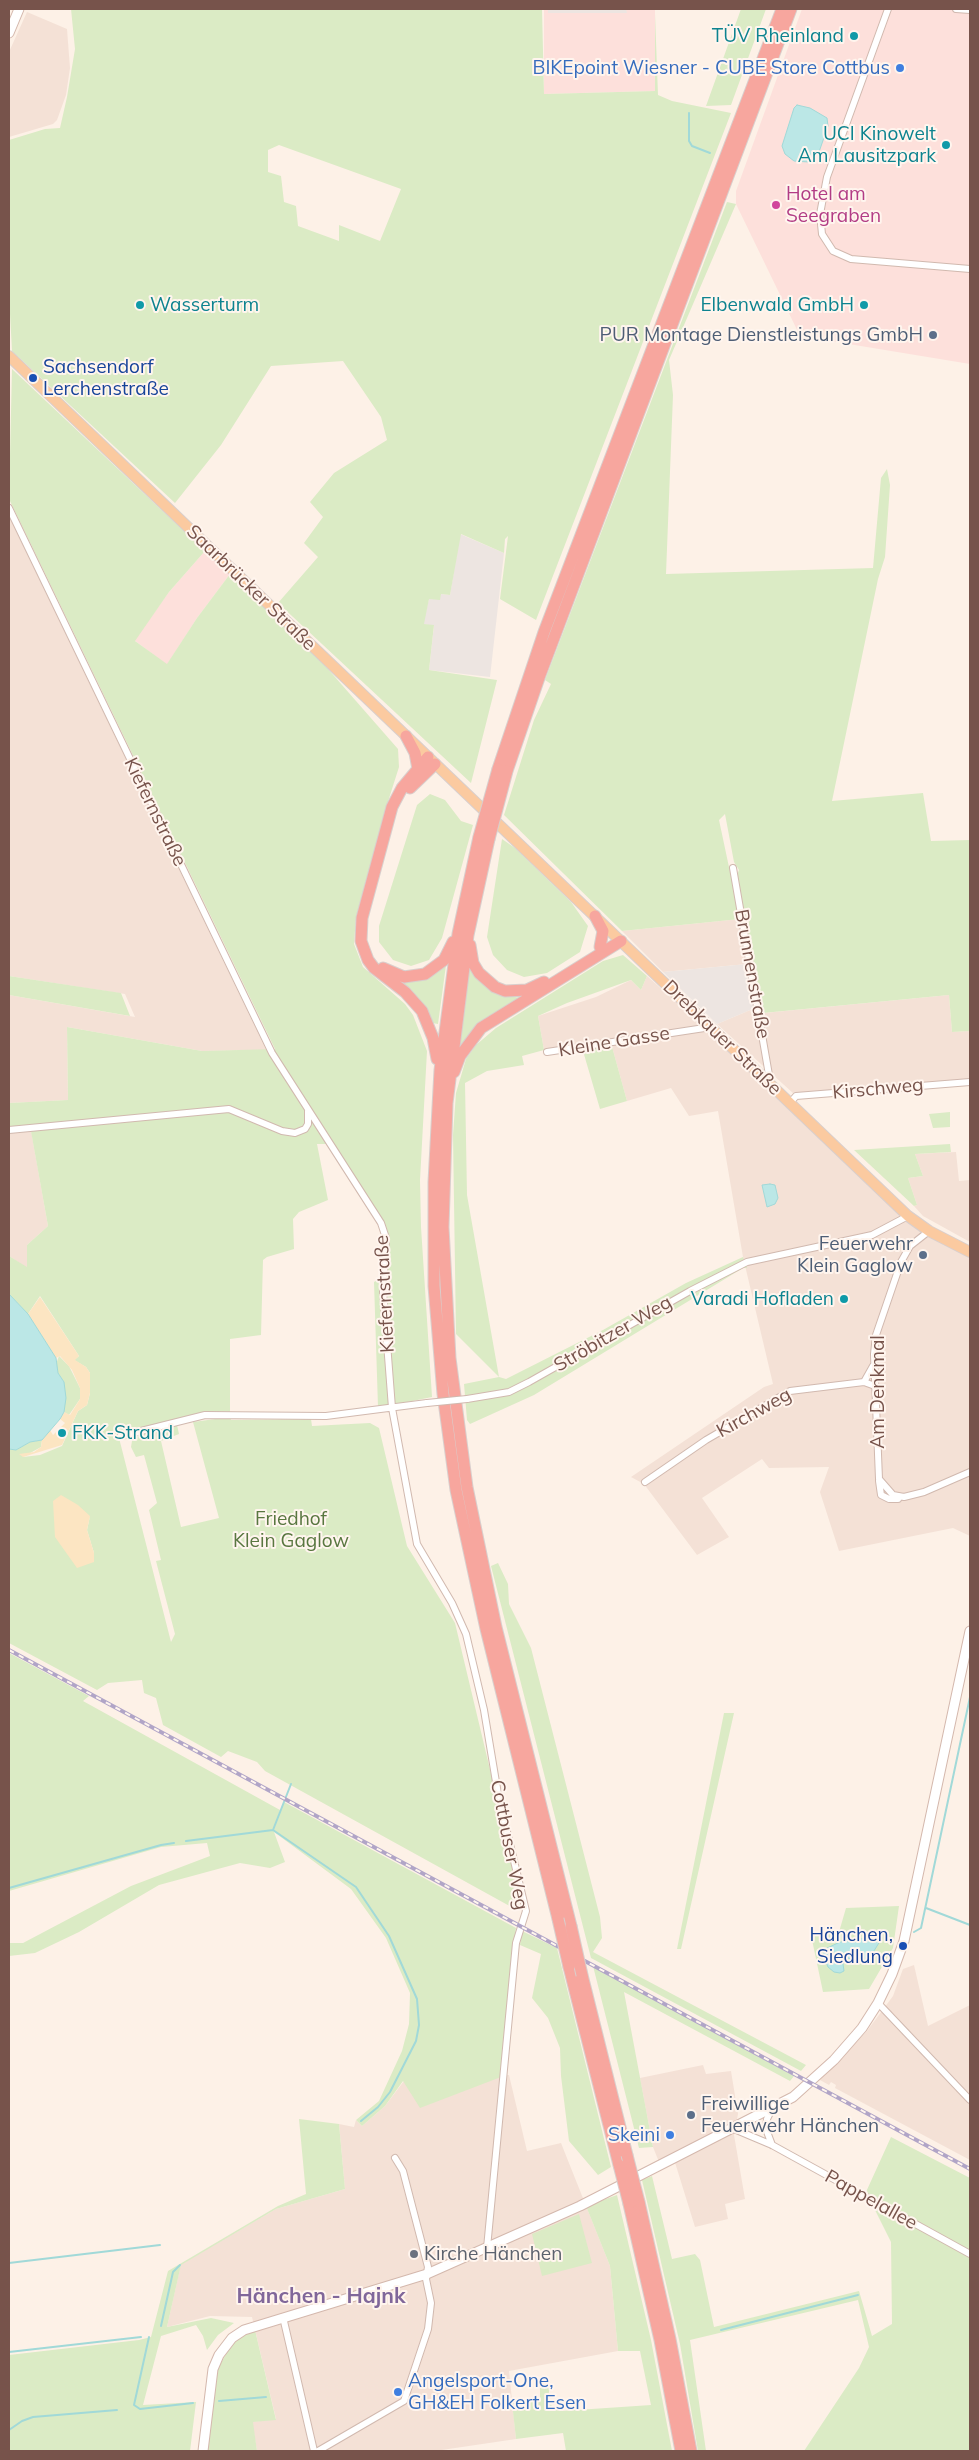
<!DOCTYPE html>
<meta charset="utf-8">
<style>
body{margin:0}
#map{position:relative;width:979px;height:2460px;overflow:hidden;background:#fdf1e7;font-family:Mulish,sans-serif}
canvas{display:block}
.frame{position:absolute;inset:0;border:10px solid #77534b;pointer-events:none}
</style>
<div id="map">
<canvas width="979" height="2460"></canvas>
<div class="frame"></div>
</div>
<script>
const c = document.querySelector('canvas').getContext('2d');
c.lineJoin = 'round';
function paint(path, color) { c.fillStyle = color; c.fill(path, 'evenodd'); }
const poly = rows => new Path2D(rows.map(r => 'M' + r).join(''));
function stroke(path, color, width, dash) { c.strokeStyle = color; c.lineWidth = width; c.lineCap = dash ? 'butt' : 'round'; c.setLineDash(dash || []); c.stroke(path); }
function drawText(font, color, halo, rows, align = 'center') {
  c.font = font + ' Mulish,sans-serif'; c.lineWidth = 4; c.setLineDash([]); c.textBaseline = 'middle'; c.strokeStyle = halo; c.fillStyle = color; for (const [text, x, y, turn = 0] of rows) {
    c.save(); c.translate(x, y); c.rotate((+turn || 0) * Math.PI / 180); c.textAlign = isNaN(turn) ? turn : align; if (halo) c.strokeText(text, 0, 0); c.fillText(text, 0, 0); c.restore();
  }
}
paint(poly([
 [27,12,67,29,70,68,66,95,57,120,53,124,9,137,9,52],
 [9,516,266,1050,202,1051,67,1027,68,1100,9,1103,9,995,135,1017,125,994,9,976],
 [740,919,747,964,663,972,622,931],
 [647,976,701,1024,698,1027,544,1050,538,1016,596,997,631,980,641,990],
 [949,995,952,1032,970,1031,970,1080,794,1094,717,1024,755,1008,764,1013],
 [711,1029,896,1209,970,1254,970,1536,953,1528,839,1551,820,1492,829,1467,769,1468,762,1459,702,1498,729,1537,697,1555,644,1484,631,1477,764,1387,773,1384,743,1257,718,1111,689,1116,671,1088,627,1101,611,1043],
 [30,1125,48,1226,27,1245,27,1268,9,1256,9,1128],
 [956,1152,959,1181,970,1180,970,1242,923,1216,914,1206,917,1205,908,1178,923,1176,915,1154],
 [914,1965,928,2026,970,2005,970,2160,835,2088,836,2085,831,2082,829,2085,820,2080,867,2031,893,1996,903,1969],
 [703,2065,706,2074,731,2071,738,2114,734,2135,745,2199,725,2204,728,2219,695,2227,673,2156,659,2162,653,2147,640,2078],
 [509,2075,527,2151,561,2143,610,2266,618,2351,509,2371,516,2439,435,2451,257,2451,252,2422,276,2419,252,2317,210,2316,167,2327,181,2264,276,2209,345,2189,339,2124,354,2127,356,2120,362,2126,385,2106,404,2081]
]), '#f4e1d6');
paint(poly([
 [544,9,655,9,655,91,544,94],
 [802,9,970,9,970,364,800,336,736,204,736,191],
 [205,551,230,574,197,618,167,665,134,640,169,592]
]), '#fde0db');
paint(poly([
 [548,9,626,9,627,13,548,13],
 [460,534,504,553,490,677,429,670,434,626,423,624,429,599,441,594,450,595],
 [747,964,755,1008,717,1024,663,972]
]), '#ede5e1');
paint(poly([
 [71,9,542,9,544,94,655,91,655,14,658,95,672,101,731,113,536,620,500,599,508,536,505,539,504,553,461,534,450,595,441,594,440,600,429,599,424,624,434,625,429,670,497,680,471,783,278,603,318,557,304,543,323,517,310,502,334,473,387,440,381,417,343,361,271,366,221,445,175,503,12,351,9,295,9,140,45,129,60,128,67,97,75,49],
 [279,145,401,189,380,241,339,225,339,241,298,226,296,206,284,202,281,176,268,172,268,150],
 [741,9,766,9,731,105,706,106],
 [727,202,736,204,669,360,673,395,666,574,873,568,881,478,887,469,890,485,885,557,878,579,832,801,923,793,931,841,970,840,970,1031,952,1032,949,995,763,1013,737,875,739,870,734,862,725,814,719,820,740,919,622,931,504,815,534,720,551,684,545,680],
 [12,369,205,551,169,592,135,641,167,664,197,618,230,574,328,669,398,749,399,767,385,811,356,917,354,944,363,967,405,1004,413,1015,427,1051,420,1180,421,1227,432,1397,393,1405,384,1291,387,1238,333,1144,317,1144,328,1200,299,1212,293,1219,294,1249,267,1257,263,1260,261,1335,230,1339,230,1413,178,1420,118,1434,171,1642,175,1634,156,1561,161,1560,149,1510,157,1503,144,1455,136,1457,131,1447,133,1435,177,1425,179,1434,161,1441,181,1527,219,1518,193,1422,230,1417,231,1420,311,1419,312,1426,370,1423,379,1428,407,1546,455,1623,519,1891,515,1909,265,1771,257,1762,228,1751,221,1757,163,1725,156,1698,144,1693,142,1680,108,1683,97,1690,9,1643,9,1449,16,1450,30,1442,42,1440,41,1447,23,1457,40,1455,62,1446,78,1411,87,1405,90,1393,90,1373,86,1367,74,1360,79,1356,40,1296,28,1314,9,1294,9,1256,27,1267,27,1245,48,1226,30,1126,9,1128,9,1103,68,1100,67,1027,202,1051,275,1049,9,499],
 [90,1516,87,1530,94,1553,74,1563],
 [430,794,445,800,461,821,473,825,442,938,429,960,411,966,393,960,379,942,379,926,417,805],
 [502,839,515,848,571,902,588,926,580,952,547,973,524,977,507,970,493,955,487,937],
 [623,955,647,976,641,990,631,980,567,1003,538,1016,544,1050,522,1056,524,1065,487,1071,465,1083,467,1195,499,1377,506,1379,603,1330,686,1283,743,1257,747,1268,743,1268,534,1395,470,1424,467,1420,464,1384,499,1377,456,1334,453,1135,456,1093,466,1059,476,1045,496,1028,603,961],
 [446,965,438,1024,432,1023,399,981],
 [470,965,504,995,521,998,475,1028,459,1047],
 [9,976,121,993,130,1016,9,995],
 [611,1043,627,1101,600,1109,583,1051],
 [950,1112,950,1127,933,1128,929,1114],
 [950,1144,951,1152,915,1154,923,1176,908,1178,917,1205,914,1206,854,1150],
 [381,1278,390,1405,378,1407,374,1282],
 [59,1356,69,1366,80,1388,80,1399,69,1415,64,1412,64,1382,58,1373,56,1364],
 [498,1563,508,1584,509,1604,531,1648,600,1917,602,1938,593,1952,806,2065,801,2071,591,1958,491,1566],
 [9,1653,89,1696,83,1701,280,1810,277,1820,284,1802,516,1928,501,2077,420,2108,403,2081,385,2106,362,2126,356,2120,379,2101,402,2051,409,2024,410,1993,386,1938,351,1889,274,1832,285,1862,270,1868,240,1863,159,1885,79,1932,35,1953,9,1956,9,1943,23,1943,131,1886,210,1856,207,1843,161,1847,9,1891],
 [724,1713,734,1713,681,1949,677,1949],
 [899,1906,893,1948,869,1989,823,1992,811,1935,839,1932,846,1908],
 [522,1931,557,1948,611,2167,598,2175,569,2141,561,2076,560,2048,548,2018,532,1998,541,1954,520,1945],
 [593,1966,794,2076,790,2081,624,1992,653,2147,639,2148],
 [299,2119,339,2124,345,2189,276,2209,181,2265,167,2327,211,2318,234,2323,218,2335,207,2350,203,2336,196,2325,161,2336,143,2405,196,2402,190,2451,9,2451,9,2355,139,2340,151,2337,168,2271,278,2206,306,2194],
 [891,2137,970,2178,970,2451,804,2451,859,2368,869,2347,858,2300,690,2340,706,2451,698,2451,680,2344,642,2180,652,2176,672,2259,695,2254,700,2260,714,2327,859,2291,872,2336,892,2324,891,2242,866,2192],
 [617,2195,651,2340,672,2451,566,2451,563,2433,516,2439,512,2403,540,2401,540,2388,550,2386,547,2403,562,2411,651,2405,640,2351,618,2351,610,2266,586,2206],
 [579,2214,592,2263,542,2276,532,2234],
 [255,2330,276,2420,253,2422,257,2451,206,2451,217,2370,234,2340]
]), '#dbebc5');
paint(poly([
 [40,1297,79,1356,75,1360,86,1367,90,1373,90,1393,87,1405,78,1411,62,1445,23,1457,19,1454,34,1452,41,1447,42,1440,50,1430,53,1435,65,1423,60,1419,64,1412,70,1415,80,1399,80,1388,72,1370,60,1356,56,1358,28,1314],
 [61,1495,78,1505,90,1516,87,1530,94,1553,94,1562,77,1568,55,1537,53,1501]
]), '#fce5c2');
const water = poly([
 [797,105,810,108,827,118,828,126,819,152,809,162,794,161,785,154,782,146,794,108,797,105],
 [770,1184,775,1185,778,1198,775,1204,767,1207,762,1185,770,1184],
 [9,1294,28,1314,56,1358,58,1373,64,1382,66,1398,64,1412,60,1419,42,1440,30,1442,16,1450,9,1449,9,1294],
 [881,1936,882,1938,872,1954,863,1963,848,1958,843,1964,844,1971,840,1973,834,1972,828,1967,823,1955,825,1949,840,1942,881,1936]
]);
paint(water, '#bbe7e6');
stroke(water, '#a1d9d8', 1);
stroke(poly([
 [689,113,689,141,692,146,710,153],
 [273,1830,356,1887,389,1936,417,1999,419,2025,416,2041,390,2092,378,2107,361,2121],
 [186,1841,273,1830,291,1784],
 [9,1888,161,1845,174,1843],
 [926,1908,970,1925],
 [914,1932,921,1928,970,1697],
 [9,2263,160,2245],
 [161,2326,173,2272,180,2265],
 [721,2330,858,2295],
 [149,2337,134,2405,140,2409,193,2403],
 [9,2352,141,2337],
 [219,2401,266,2397],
 [9,2430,22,2421,33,2417,117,2410]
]), '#a1d9d8', 2);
const minor = poly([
 [888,9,827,177,820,214,822,234,833,251,851,259,970,269],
 [956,9,970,10],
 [9,508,272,1053,381,1223,386,1238,383,1291,392,1408,417,1544,452,1603,466,1634,484,1710,498,1794,526,1911,516,1943,487,2248],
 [733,868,769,1075,766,1080],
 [547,1052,711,1027],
 [790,1103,796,1096,970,1082],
 [9,1130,229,1109,282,1131,295,1133,305,1129,308,1124,308,1111],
 [929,1231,910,1246,901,1262,876,1335,874,1354,879,1479,893,1495,904,1497,924,1492,970,1472],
 [864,1382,873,1366],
 [467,1399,509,1392,529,1382,690,1291,747,1262,872,1235,908,1216],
 [121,1436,205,1415,326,1416,427,1403],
 [879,1481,881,1495,889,1499,898,1499],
 [645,1482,706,1440,790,1391,864,1382,875,1386],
 [878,2003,970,2100],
 [734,2129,772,2145,970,2254],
 [772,2145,766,2129,767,2119,773,2107],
 [283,2317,314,2451],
 [318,2451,404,2401,428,2329,431,2303,426,2279,428,2267,403,2171,395,2158]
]);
const secondary = poly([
 [9,33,19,9],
 [203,2451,213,2369,219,2355,232,2338,244,2330,427,2274,580,2206,793,2097,834,2060,862,2028,878,2003,892,1974,904,1941,970,1631]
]);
const primary = poly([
 [9,356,908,1216,929,1231,970,1252]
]);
const motorway = poly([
 [406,736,415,753,418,769],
 [428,757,402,788,392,807,362,918,361,941,368,960,374,968,405,992,422,1011,433,1038,437,1059],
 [498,769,544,632,782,9],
 [507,771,540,675,791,9],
 [410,788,435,764],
 [479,837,458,934,440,1070,434,1182,434,1286,443,1394,456,1490,486,1629,558,1919],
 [489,839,468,935,447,1103,443,1227,450,1358,467,1487,496,1627,571,1926],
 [595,916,603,931,600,947],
 [470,945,473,963,479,973,495,987,505,991,527,990,544,982],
 [383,968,404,977,425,974,444,960,453,942],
 [454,1072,460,1056,481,1028,621,941],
 [569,1967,619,2165],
 [582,1975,627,2155],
 [639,2202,670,2339,691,2451],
 [629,2204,660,2340,681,2451]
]);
stroke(minor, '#d1b9af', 8);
stroke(secondary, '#d4b8ad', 11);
stroke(primary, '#d9cfcd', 12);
stroke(motorway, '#d9cfcd', 13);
stroke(minor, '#fff', 6);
stroke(secondary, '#fff', 9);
stroke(primary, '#fbcaa0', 10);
stroke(motorway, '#f7a69e', 11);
const rail = poly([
 [9,1650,970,2169]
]);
stroke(rail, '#b1a5c7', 4);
stroke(rail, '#fff5ee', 2, [5.5]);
const minorBridge = poly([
 [427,1403,467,1399]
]);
const motorwayBridge = poly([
 [479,837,498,769],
 [489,839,507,771],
 [558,1919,569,1967],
 [571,1926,582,1975],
 [627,2155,639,2202],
 [619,2165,629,2204]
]);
stroke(minorBridge, '#d1b9af', 8, []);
stroke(motorwayBridge, '#d9cfcd', 13, []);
stroke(minorBridge, '#fff', 6);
stroke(motorwayBridge, '#f7a69e', 11);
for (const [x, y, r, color] of [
 [854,36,5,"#0f9aa8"],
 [900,68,5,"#3f7fe0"],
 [946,145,5,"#0f9aa8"],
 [776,205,5,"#d1479c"],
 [140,305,5,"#0f9aa8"],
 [864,305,5,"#0f9aa8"],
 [933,335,5,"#5c6f8a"],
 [33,378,5,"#1a4fb4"],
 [923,1255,5,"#5c6f8a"],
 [844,1299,5,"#0f9aa8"],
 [62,1433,5,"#0f9aa8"],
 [903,1946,5,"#1a4fb4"],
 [691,2115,5,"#5c6f8a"],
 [670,2135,5,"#3f7fe0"],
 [414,2254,5,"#6b7280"],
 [398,2392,5,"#3f7fe0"]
]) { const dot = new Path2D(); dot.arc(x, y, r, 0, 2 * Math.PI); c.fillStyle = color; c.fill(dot); stroke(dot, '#fff5ee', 2); }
drawText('19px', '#0d838f', '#fff5ee', [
 ["TÜV Rheinland",844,36],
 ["UCI Kinowelt",936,134],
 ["Am Lausitzpark",936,156],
 ["Wasserturm",150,305,"left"],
 ["Elbenwald GmbH",854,305],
 ["Varadi Hofladen",834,1299],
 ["FKK-Strand",72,1433,"left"]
], 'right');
drawText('19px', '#366cbe', '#fff5ee', [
 ["BIKEpoint Wiesner - CUBE Store Cottbus",890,68],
 ["Skeini",660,2135],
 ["Angelsport-One,",408,2381,"left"],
 ["GH&EH Folkert Esen",408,2403,"left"]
], 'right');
drawText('19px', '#b23c85', '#fff5ee', [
 ["Hotel am",786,194],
 ["Seegraben",786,216]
], 'left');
drawText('19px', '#4e5e75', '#fff5ee', [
 ["PUR Montage Dienstleistungs GmbH",923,335],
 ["Feuerwehr",913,1244],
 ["Klein Gaglow",913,1266],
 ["Freiwillige",701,2104,"left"],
 ["Feuerwehr Hänchen",701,2126,"left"]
], 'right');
drawText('19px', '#164399', '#fff5ee', [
 ["Sachsendorf",43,367],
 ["Lerchenstraße",43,389],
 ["Hänchen,",893,1935,"right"],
 ["Siedlung",893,1957,"right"]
], 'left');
drawText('19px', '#77534b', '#fff5ee', [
 ["Saarbrücker Straße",251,588,44],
 ["Kiefernstraße",155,812,64],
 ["Brunnenstraße",752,974,80],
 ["Drebkauer Straße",722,1038,44],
 ["Kleine Gasse",614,1042,-9],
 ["Kirschweg",878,1089,-5],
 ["Kiefernstraße",385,1294,-93],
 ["Ströbitzer Weg",613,1334,-30],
 ["Am Denkmal",878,1392,-90],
 ["Kirchweg",754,1413,-29],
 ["Cottbuser Weg",509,1845,79],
 ["Pappelallee",871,2200,29]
]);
drawText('19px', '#597740', '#fff5ee', [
 ["Friedhof",291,1519],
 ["Klein Gaglow",291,1541]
]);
drawText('19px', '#5b616d', '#fff5ee', [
 ["Kirche Hänchen",424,2254]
], 'left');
drawText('bold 21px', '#80679a', '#fff5ee', [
 ["Hänchen - Hajnk",321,2297]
]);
</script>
